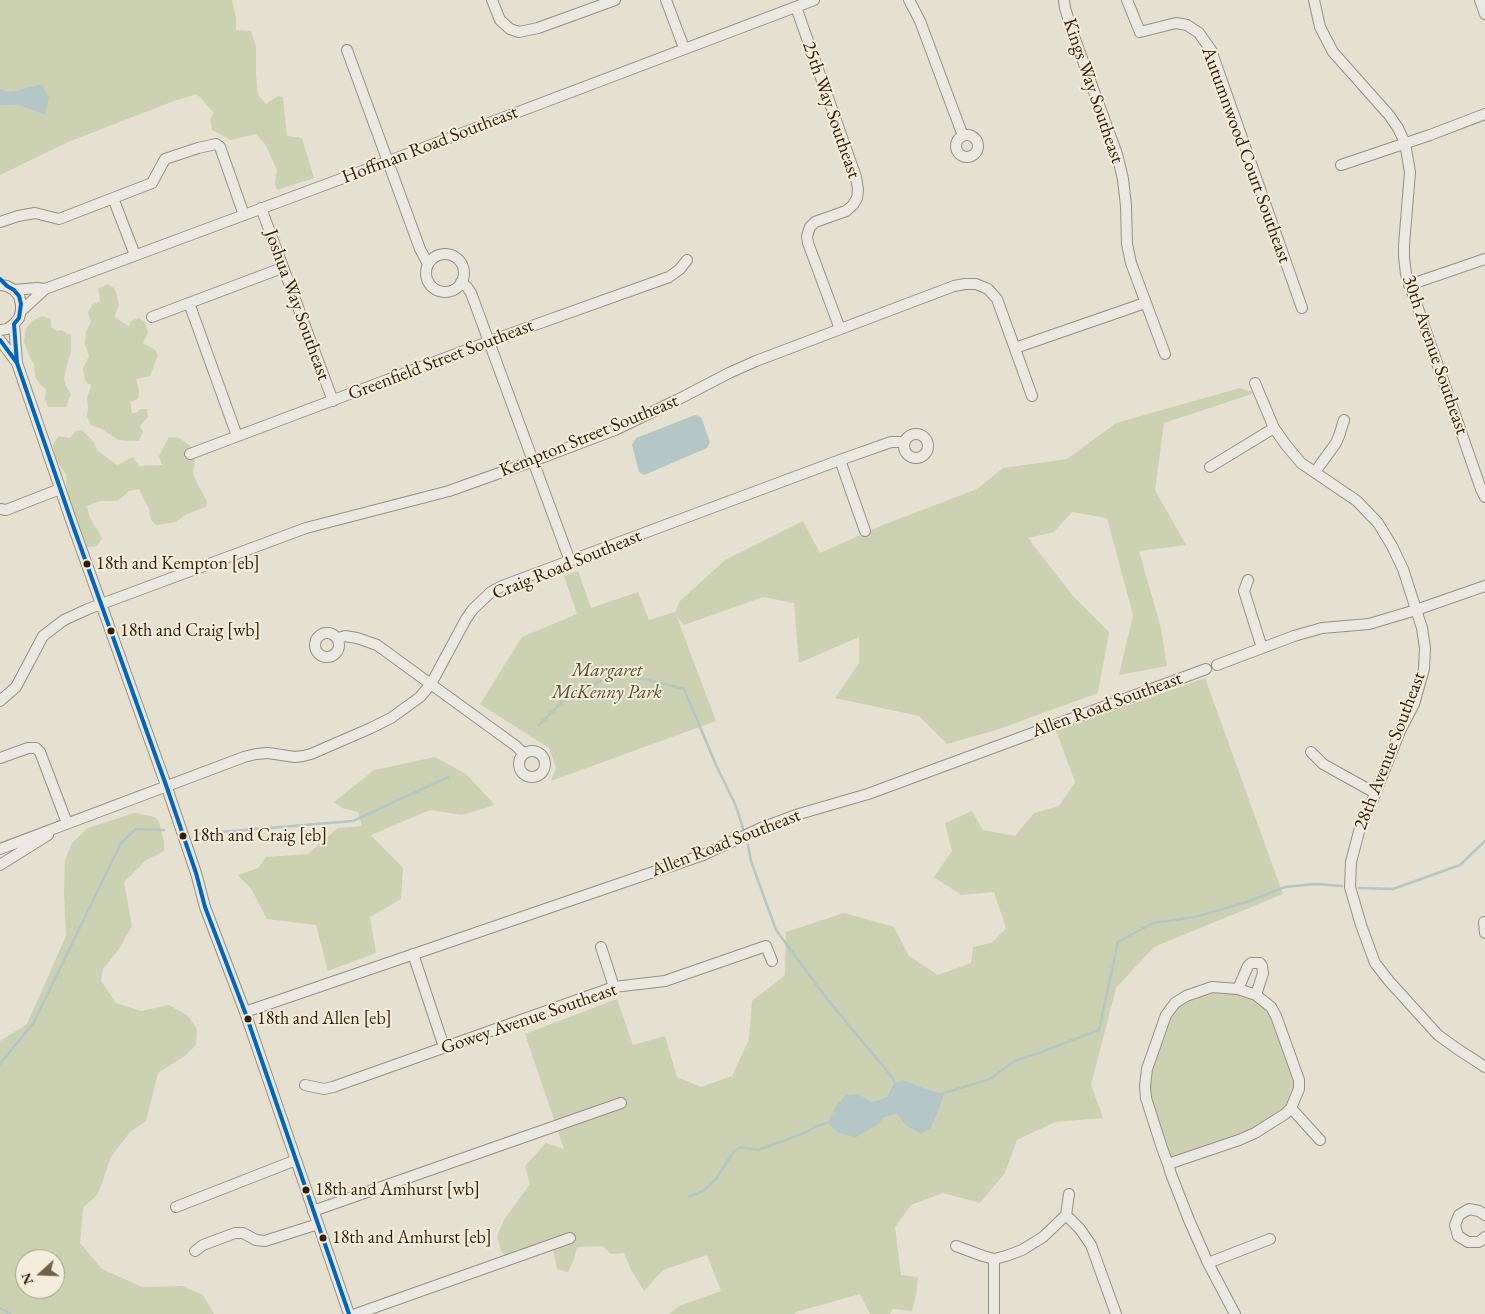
<!DOCTYPE html>
<style>
body{margin:0}
#map{position:relative;width:1485px;height:1314px;overflow:hidden;background:#e6e0d1;font-family:"EB Garamond",serif}
canvas{display:block}
.north{position:absolute;left:15px;top:1249px;width:50px;height:50px;box-sizing:border-box;background:#f4eddc;border:1px solid #a69a85;border-radius:50%;rotate:250deg;font-size:14px;font-weight:700;line-height:20px;text-align:center;color:#321d03}
.north::after{content:'';display:block;margin:auto;width:18px;height:22px;background:#71614b;clip-path:polygon(50% 0,100% 100%,50% 72%,0 100%)}
</style>
<div id="map">
<canvas width="1485" height="1314"></canvas>
<div class="north">N</div>
</div>
<script>
const c = document.querySelector('canvas').getContext('2d');
c.lineJoin = 'round';
function paint(path, color) { c.fillStyle = color; c.fill(path, 'evenodd'); }
const poly = rows => new Path2D(rows.map(r => 'M' + r).join(''));
function stroke(path, color, width, dash) { c.strokeStyle = color; c.lineWidth = width; c.lineCap = dash ? 'butt' : 'round'; c.setLineDash(dash || []); c.stroke(path); }
function drawText(font, color, halo, rows, align = 'center') {
  c.font = font + ' "EB Garamond",serif'; c.lineWidth = 4; c.setLineDash([]); c.textBaseline = 'middle'; c.strokeStyle = halo; c.fillStyle = color; for (const [text, x, y, turn = 0] of rows) {
    c.save(); c.translate(x, y); c.rotate((+turn || 0) * Math.PI / 180); c.textAlign = isNaN(turn) ? turn : align; if (halo) c.strokeText(text, 0, 0); c.fillText(text, 0, 0); c.restore();
  }
}
paint(poly([
 [0,0,232,0,236,18,236,30,251,31,256,47,256,75,258,95,266,104,278,96,283,97,287,136,302,138,314,178,277,190,275,183,277,170,265,144,256,134,231,140,212,130,210,119,214,113,197,94,174,101,68,142,0,175,0,105,21,106,45,115,42,84,10,92,0,89],
 [108,284,115,289,119,305,114,317,129,326,131,321,139,318,145,322,148,333,143,343,155,350,158,355,150,376,136,379,139,390,138,399,130,402,132,413,136,413,141,409,147,409,148,417,140,426,143,432,139,441,130,441,118,440,102,429,91,425,87,416,88,408,87,398,91,386,85,380,83,369,89,356,85,344,86,331,91,322,88,312,92,305,100,301,98,289],
 [42,316,51,319,51,327,57,331,61,330,71,335,71,352,67,365,64,379,66,386,71,394,66,407,48,407,45,399,46,389,40,384,35,377,34,365,29,355,24,342,26,328,32,321],
 [1240,388,1255,393,1164,423,1155,490,1186,545,1139,551,1161,628,1167,666,1119,675,1133,615,1107,518,1072,512,1054,532,1028,538,1073,596,1109,632,1098,693,996,730,947,744,919,716,835,698,859,663,859,637,799,663,794,603,763,597,684,625,676,615,716,721,551,781,556,768,549,748,480,704,522,637,577,614,564,576,578,571,591,608,638,592,649,620,675,612,680,601,725,560,803,521,820,553,883,525,977,489,1003,468,1067,459,1116,423],
 [82,430,94,442,97,450,117,465,133,457,139,466,162,465,159,456,169,437,180,438,191,447,191,451,195,458,193,474,198,485,207,501,206,507,187,514,176,522,156,525,151,520,149,509,139,489,129,491,118,501,100,501,87,506,90,518,102,538,97,546,81,548,72,523,72,506,67,494,66,474,56,460,53,445,58,436,70,438,76,431],
 [1205,678,1283,894,1154,947,1116,988,1091,1085,1103,1118,1055,1122,1017,1140,1005,1173,980,1203,943,1193,911,1205,895,1227,901,1275,918,1277,916,1295,912,1311,893,1309,890,1314,870,1314,860,1294,796,1312,794,1314,669,1314,679,1306,721,1291,707,1255,663,1270,644,1291,631,1270,624,1253,611,1254,602,1246,577,1247,574,1259,568,1272,557,1269,552,1244,509,1259,501,1251,497,1236,504,1220,530,1184,525,1166,546,1143,564,1149,525,1034,617,999,633,1045,665,1036,677,1077,701,1087,732,1076,749,1039,752,1001,785,975,786,932,844,913,894,927,909,956,938,975,971,963,973,947,991,943,1006,928,994,892,961,895,934,877,952,851,945,823,972,811,983,830,1015,836,1034,813,1059,806,1075,782,1056,731],
 [903,1080,921,1087,944,1094,939,1110,931,1128,905,1125,897,1114,883,1118,879,1124,859,1094,872,1102,887,1097,893,1084],
 [435,757,466,774,495,805,462,815,430,810,371,835,403,868,401,899,370,917,376,953,328,971,316,925,267,919,252,890,238,875,258,868,266,857,308,854,338,828,362,826,358,812,342,808,334,802,374,770],
 [134,813,155,817,159,822,164,842,164,851,145,861,124,882,132,926,119,949,103,969,101,981,116,1003,141,1011,169,1005,188,1016,197,1029,196,1045,185,1056,158,1073,146,1121,130,1132,111,1157,98,1194,83,1208,80,1243,102,1269,142,1287,182,1286,203,1295,214,1314,0,1314,0,1041,27,1024,66,936,64,894,65,860,72,843,88,828],
 [25,1259,55,1259,55,1289,25,1289],
 [1238,989,1271,1007,1299,1080,1296,1096,1268,1126,1168,1164,1145,1086,1166,1015,1197,991]
]), '#ccd1b2');
paint(poly([
 [42,84,49,98,45,115,21,106,0,105,0,89,10,92],
 [695,415,701,417,710,442,707,448,644,475,639,472,632,445,636,438],
 [903,1080,921,1087,944,1094,939,1110,931,1128,921,1134,905,1125,897,1114,883,1118,879,1124,856,1137,838,1133,828,1123,836,1106,846,1095,859,1094,872,1102,887,1097,893,1084]
]), '#b4c6c6');
stroke(poly([
 [539,725,568,696,619,673,684,689,716,765,736,806,744,832],
 [196,834,353,821,448,777],
 [748,845,751,861,776,930,827,999,892,1077,897,1086],
 [1359,888,1393,889,1460,865,1485,841],
 [0,1064,34,1022,121,843,136,829,164,830],
 [941,1094,990,1079,1014,1061,1036,1054,1099,1030,1118,942,1153,923,1195,917,1247,902,1285,887,1315,884,1342,886],
 [689,1197,703,1191,716,1179,734,1151,741,1147,758,1150,807,1132,815,1127,829,1122],
 [0,1308,10,1314]
]), '#b4c6c6', 2.5);
const minor = poly([
 [492,0,500,20,510,29,519,32,538,28,615,0],
 [666,0,684,48],
 [909,0,920,21,963,136],
 [1064,0,1065,8,1072,31,1117,154,1123,179,1126,206,1127,244,1131,263,1165,354],
 [1127,0,1140,32,1176,23,1187,25,1199,33,1211,50,1302,308],
 [1314,0,1320,27,1333,52,1389,115,1398,128,1405,143,1410,172,1404,245,1404,257,1406,274,1481,489,1485,497],
 [1480,0,1485,14],
 [796,7,856,177,858,190,857,198,853,205,846,211,815,222,810,227,807,236,808,243,840,329],
 [347,50,420,249,428,264],
 '956 146a11 11 0 1 1 22 0a11 11 0 1 1-22 0Z',
 [1341,165,1430,135,1485,114],
 [113,198,135,255],
 [261,208,333,401],
 [0,222,18,216,35,213,59,219,152,183,165,159,198,148,216,144,220,147,244,215],
 '426 273a19 19 0 1 1 38 0a19 19 0 1 1-38 0Z',
 [461,282,467,287,471,293,570,561],
 [0,285,7,286,14,290,19,296,21,304,21,311,19,318,14,324,7,329,0,330],
 [1409,285,1485,259],
 [14,290,37,288,45,289],
 [189,303,237,436],
 [21,311,45,289,373,167,814,0],
 [152,317,282,268],
 [14,324,17,363],
 [0,340,17,363,72,523,166,785,196,873,205,907,245,1012,349,1314],
 [1015,348,1145,303],
 [1255,383,1274,428,1286,445,1301,463,1357,501,1378,523,1392,546,1403,569,1422,628,1425,648,1424,669,1414,704,1400,731,1373,799,1361,824,1351,862,1350,887,1361,925,1375,963,1389,981,1438,1035,1456,1048,1485,1067],
 '904 446a12 12 0 1 1 24 0a12 12 0 1 1-24 0Z',
 [190,454,501,337,669,277,680,269,687,260],
 [840,460,865,531],
 [1210,467,1274,428],
 [1315,472,1336,443,1339,436,1344,420],
 [0,509,6,510,60,489],
 [1248,580,1244,591,1262,648],
 '315 645a12 12 0 1 1 24 0a12 12 0 1 1-24 0Z',
 [338,638,345,636,357,638,377,645,516,746,524,754],
 [1217,665,1294,636,1322,628,1369,624,1416,610,1485,586],
 [0,701,16,687,43,636,64,620,88,609,306,528,449,491,533,461,615,430,679,399,729,373,756,361,954,286,965,284,976,284,988,289,997,299,1032,396],
 '519 764a13 13 0 1 1 26 0a13 13 0 1 1-26 0Z',
 [1311,752,1323,764,1375,793],
 [0,758,28,748,36,748,40,752,67,823],
 [0,849,244,757,256,754,268,753,295,757,303,756,311,754,371,728,391,718,420,697,431,684,466,619,473,609,491,592,502,586,840,460,891,442,904,442],
 [0,865,48,835],
 [1484,922,1485,933],
 [601,947,614,987],
 [413,954,444,1047],
 [1238,989,1248,966,1251,963,1260,963,1262,966,1263,973,1256,995],
 [245,1012,703,855,761,828,799,814,868,794,1206,669],
 [305,1085,324,1089,333,1087,614,987,665,981,766,946,772,961],
 [1291,1108,1320,1140],
 [1168,1164,1239,1140,1255,1133,1285,1114,1291,1108,1299,1089,1299,1080,1276,1016,1271,1007,1256,995,1238,989,1212,987,1186,996,1175,1003,1166,1015,1147,1069,1145,1086,1146,1098,1162,1148,1168,1164,1171,1174,1189,1220,1208,1263,1235,1314],
 [1069,1194,1066,1215,1080,1229,1091,1245,1116,1314],
 [176,1207,296,1160],
 [313,1211,621,1103],
 [1485,1215,1479,1211,1469,1209,1459,1215,1455,1225,1458,1236,1468,1242,1479,1242,1485,1237],
 [956,1246,983,1256,994,1259,1006,1256,1022,1250,1043,1237,1066,1215],
 [195,1251,203,1245,235,1233,243,1233,256,1240,265,1241,318,1224],
 [1208,1263,1270,1239],
 [356,1314,570,1238],
 [994,1314,994,1259]
]);
stroke(minor, '#958f83', 12);
stroke(minor, '#ebe8e1', 10);
stroke(poly([
 [0,279,7,286,14,290,19,296,21,304,19,318,14,324,17,363],
 [0,340,17,363,72,523,166,785,196,873,205,907,245,1012,349,1314]
]), '#0065bd', 4);
for (const [x, y, r, color] of [
 [87,564,4.5,"#321d03"],
 [111,631,4.5,"#321d03"],
 [183,836,4.5,"#321d03"],
 [248,1019,4.5,"#321d03"],
 [306,1190,4.5,"#321d03"],
 [323,1238,4.5,"#321d03"]
]) { const dot = new Path2D(); dot.arc(x, y, r, 0, 2 * Math.PI); c.fillStyle = color; c.fill(dot); stroke(dot, '#f4eddc', 2); }
drawText('18px', '#321d03', '#f4eddc', [
 ["18th and Kempton [eb]",96,564],
 ["18th and Craig [wb]",120,631],
 ["18th and Craig [eb]",192,836],
 ["18th and Allen [eb]",257,1019],
 ["18th and Amhurst [wb]",315,1190],
 ["18th and Amhurst [eb]",332,1238]
], 'left');
drawText('19px', '#321d03', '#f4eddc', [
 ["Kings Way Southeast",1093,91,71],
 ["25th Way Southeast",831,110,71],
 ["Hoffman Road Southeast",430,145,-21],
 ["Autumnwood Court Southeast",1246,155,70],
 ["Joshua Way Southeast",297,305,70],
 ["30th Avenue Southeast",1435,355,71],
 ["Greenfield Street Southeast",441,360,-21],
 ["Kempton Street Southeast",589,436,-22],
 ["Craig Road Southeast",567,565,-22],
 ["Allen Road Southeast",1107,705,-20],
 ["28th Avenue Southeast",1390,751,-69],
 ["Allen Road Southeast",726,843,-21],
 ["Gowey Avenue Southeast",529,1019,-19]
]);
drawText('italic 19px', '#5a4f30', '#f4eddc', [
 ["Margaret",607,671],
 ["McKenny Park",607,693]
]);
</script>
